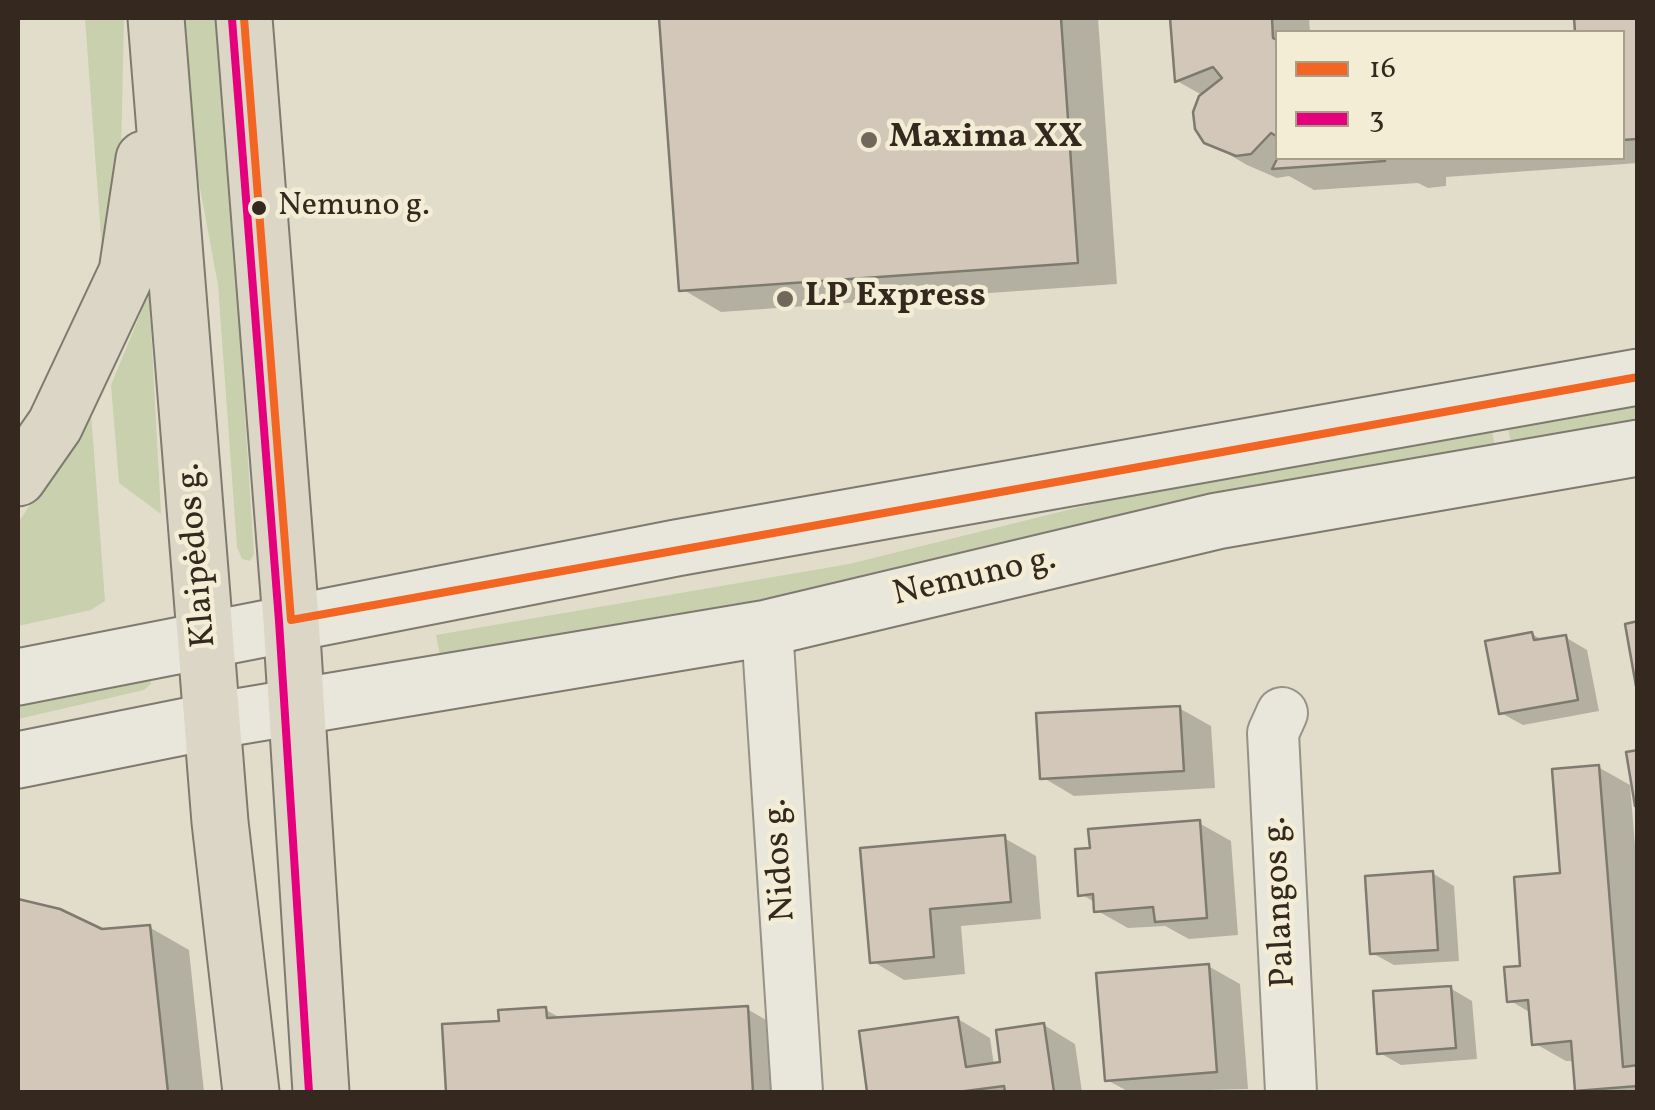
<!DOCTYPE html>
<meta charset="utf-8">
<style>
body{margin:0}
#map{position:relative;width:1655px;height:1110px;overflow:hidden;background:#e2ddca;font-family:Vollkorn,serif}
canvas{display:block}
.frame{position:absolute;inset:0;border:20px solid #35281e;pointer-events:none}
.legend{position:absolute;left:1275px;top:30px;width:350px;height:130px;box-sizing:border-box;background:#f3edd6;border:2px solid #a79e8c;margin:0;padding:12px 18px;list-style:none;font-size:30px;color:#35281e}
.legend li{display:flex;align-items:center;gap:20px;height:50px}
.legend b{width:50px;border:2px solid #a79e8c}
</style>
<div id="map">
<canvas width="1655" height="1110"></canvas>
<div class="frame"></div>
<ul class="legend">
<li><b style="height:12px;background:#f26522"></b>16</li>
<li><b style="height:12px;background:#e5007d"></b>3</li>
</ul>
</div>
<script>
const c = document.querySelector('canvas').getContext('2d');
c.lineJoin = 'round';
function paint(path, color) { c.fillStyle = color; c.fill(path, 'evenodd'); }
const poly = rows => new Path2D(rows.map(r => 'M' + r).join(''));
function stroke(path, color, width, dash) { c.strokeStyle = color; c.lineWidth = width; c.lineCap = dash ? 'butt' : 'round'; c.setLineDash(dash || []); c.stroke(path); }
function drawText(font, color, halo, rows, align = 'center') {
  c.font = font + ' Vollkorn,serif'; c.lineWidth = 9; c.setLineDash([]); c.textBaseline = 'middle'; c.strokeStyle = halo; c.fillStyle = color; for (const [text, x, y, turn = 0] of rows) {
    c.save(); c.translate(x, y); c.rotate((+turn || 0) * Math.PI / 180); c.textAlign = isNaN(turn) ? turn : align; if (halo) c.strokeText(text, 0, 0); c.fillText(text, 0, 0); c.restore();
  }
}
paint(poly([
 [85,18,124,18,121,155,103,264],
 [179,18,219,18,254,554,250,561,242,559,237,547,218,285,185,107],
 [149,293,161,514,119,483,111,385],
 [1637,400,1637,422,1511,444,1507,422],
 [91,413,105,601,91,610,18,626,18,523],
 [1491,425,1495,447,1170,503,849,585,440,655,436,635,849,564,1169,485],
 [149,672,151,684,144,690,18,719,18,697]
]), '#c8d0ae');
paint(poly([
 [662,18,1098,18,1117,284,721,312,682,289],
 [1173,18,1309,18,1310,32,1278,32,1278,158,1622,158,1622,32,1577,32,1576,18,1638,18,1638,163,1446,177,1446,186,1428,188,1418,183,1314,190,1289,176,1277,178,1247,165,1206,141,1202,95,1177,81],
 [1532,634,1544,641,1565,637,1587,650,1599,711,1523,725,1501,713],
 [1179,708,1211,726,1215,788,1074,796,1042,777],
 [1598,767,1630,785,1638,881,1638,1092,1577,1090,1575,1061,1566,1061,1534,1043,1531,1013,1509,1000,1563,875],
 [1199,823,1231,841,1238,935,1189,939,1165,926,1128,928,1096,910,1096,903,1081,894],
 [1004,838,1036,856,1041,919,961,926,965,974,904,980,872,961],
 [1432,873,1454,886,1459,961,1394,965,1372,953],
 [18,902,101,931,149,927,189,950,204,1092,18,1092],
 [1208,966,1240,984,1248,1089,1129,1092,1107,1080],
 [1450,988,1472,1001,1477,1059,1401,1065,1380,1053],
 [747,1009,787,1032,790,1092,448,1092,444,1027,502,1023,546,1010,564,1020],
 [958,1019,990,1038,994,1065,1003,1064,1044,1025,1075,1044,1082,1092,870,1092,862,1033]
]), '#0003');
const building = poly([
 [659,18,1061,18,1078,263,679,291,659,18],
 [1170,18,1272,18,1273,38,1278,40,1278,137,1271,133,1251,154,1236,156,1204,143,1195,129,1193,112,1199,96,1222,78,1213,67,1175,82,1170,18],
 [1574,18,1638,18,1638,139,1622,140,1622,32,1575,32,1574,18],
 [1278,157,1385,158,1385,161,1272,169,1278,157],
 [1638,621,1638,686,1636,686,1625,624,1638,621],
 [1532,632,1534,640,1566,635,1578,700,1499,714,1485,641,1532,632],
 [1180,706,1184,771,1040,779,1036,713,1180,706],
 [1638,750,1638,806,1635,806,1626,752,1638,750],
 [1599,765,1623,1067,1638,1065,1638,1086,1575,1091,1571,1041,1532,1045,1528,1000,1507,1002,1504,967,1520,966,1514,877,1560,873,1552,769,1599,765],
 [1200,820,1207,918,1155,922,1153,907,1094,912,1093,894,1078,896,1075,849,1090,848,1088,829,1200,820],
 [1005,835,1011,902,930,909,934,957,870,963,860,848,1005,835],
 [1433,871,1438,950,1370,954,1365,876,1433,871],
 [18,899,60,909,102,929,150,925,168,1092,18,1092,18,899],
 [1209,964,1217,1072,1105,1081,1096,973,1209,964],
 [1451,986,1456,1048,1377,1054,1373,991,1451,986],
 [748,1006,753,1092,446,1092,442,1024,499,1021,498,1010,546,1007,547,1018,748,1006],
 [958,1017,966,1067,1000,1062,996,1030,1044,1023,1054,1092,1005,1092,1004,1086,958,1092,867,1092,859,1031,958,1017]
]);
paint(building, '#d3c7ba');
stroke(building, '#7f7a6f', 2.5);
const street = poly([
 [767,628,797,1092],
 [1282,713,1273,733,1291,1092]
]);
const secondary = poly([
 [18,677,676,548,1638,377],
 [18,760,212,721,767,628,1217,521,1638,448]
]);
const highway = poly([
 [156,18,220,822,251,1092],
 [244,18,291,620,321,1092],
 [18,478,55,425,127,272,144,159]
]);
stroke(street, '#979286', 54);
stroke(secondary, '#7f7a6f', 59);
stroke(highway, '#7f7a6f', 59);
stroke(street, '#e9e6dc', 50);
stroke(secondary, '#e9e6dc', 55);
stroke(highway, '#dcd6c7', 55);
stroke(poly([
 [244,18,291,620,1638,377]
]), '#f26522', 8);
stroke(poly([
 [232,19,279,621,309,1092]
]), '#e5007d', 8);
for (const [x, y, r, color] of [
 [869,140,10,"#72675a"],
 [259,208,9,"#35281e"],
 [785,299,10,"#72675a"]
]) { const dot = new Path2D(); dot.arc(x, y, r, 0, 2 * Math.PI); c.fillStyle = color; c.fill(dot); stroke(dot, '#f3edd6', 4); }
drawText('32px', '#35281e', '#f3edd6', [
 ["Nemuno g.",278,208]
], 'left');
drawText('bold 35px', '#35281e', '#f3edd6', [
 ["Maxima XX",889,140],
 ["LP Express",805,299]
], 'left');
drawText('35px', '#35281e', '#f3edd6', [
 ["Klaipėdos g.",199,555,-95],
 ["Nemuno g.",975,579,-13],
 ["Nidos g.",782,860,-94],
 ["Palangos g.",1282,902,-93]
]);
</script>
